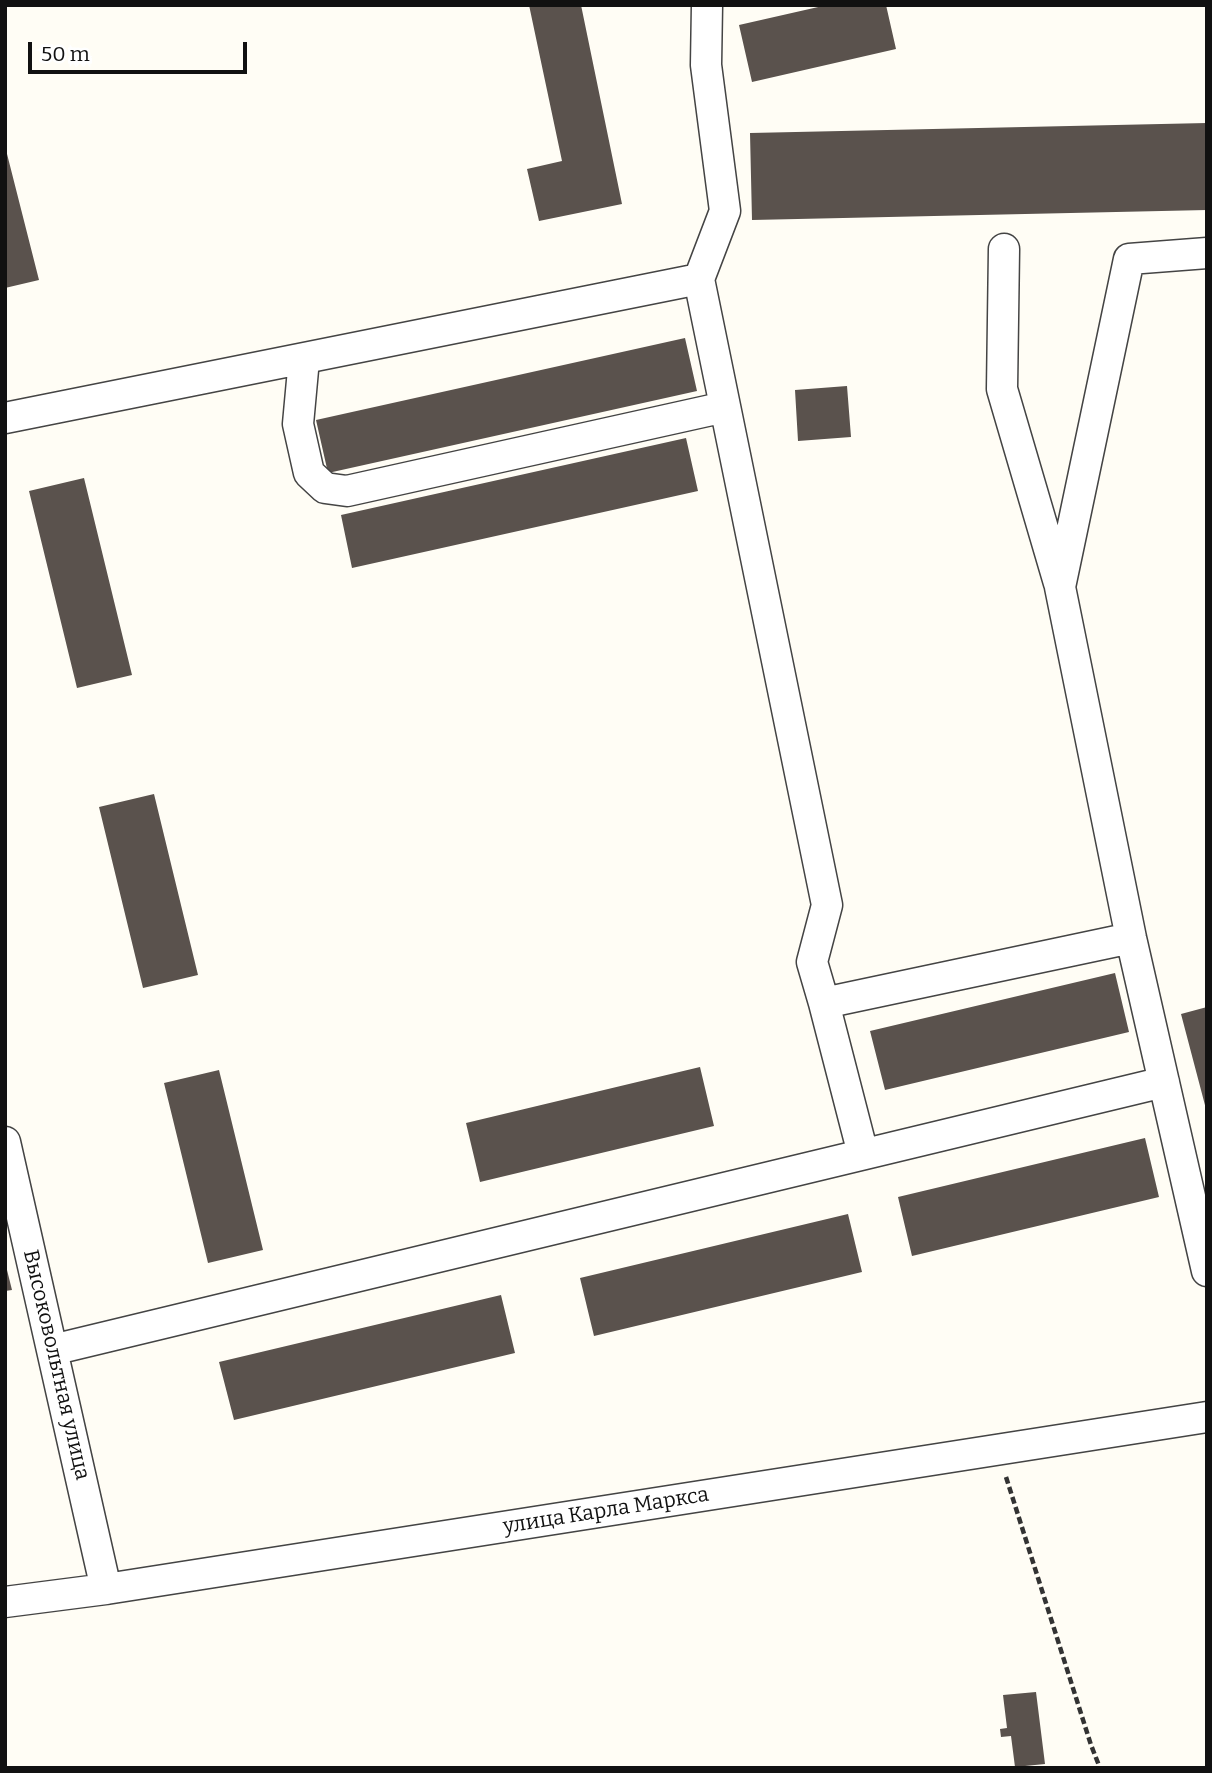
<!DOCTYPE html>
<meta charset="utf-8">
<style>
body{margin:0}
#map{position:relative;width:1212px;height:1773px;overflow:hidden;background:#fffdf5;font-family:Bitter,serif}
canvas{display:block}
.frame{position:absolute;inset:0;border:7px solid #111;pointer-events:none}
.scale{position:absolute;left:28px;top:42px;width:219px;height:32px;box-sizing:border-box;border:4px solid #111;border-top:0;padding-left:9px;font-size:21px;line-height:24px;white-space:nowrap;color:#111;-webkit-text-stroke:5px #fff;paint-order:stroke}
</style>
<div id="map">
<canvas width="1212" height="1773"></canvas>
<div class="frame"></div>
<div class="scale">50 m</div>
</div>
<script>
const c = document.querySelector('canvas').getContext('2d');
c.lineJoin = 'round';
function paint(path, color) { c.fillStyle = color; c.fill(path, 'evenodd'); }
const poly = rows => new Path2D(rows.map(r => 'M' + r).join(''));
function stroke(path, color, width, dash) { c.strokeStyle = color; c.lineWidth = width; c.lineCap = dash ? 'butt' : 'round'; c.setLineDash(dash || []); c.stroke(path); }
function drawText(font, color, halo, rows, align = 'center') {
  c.font = font + ' Bitter,serif'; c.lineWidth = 7; c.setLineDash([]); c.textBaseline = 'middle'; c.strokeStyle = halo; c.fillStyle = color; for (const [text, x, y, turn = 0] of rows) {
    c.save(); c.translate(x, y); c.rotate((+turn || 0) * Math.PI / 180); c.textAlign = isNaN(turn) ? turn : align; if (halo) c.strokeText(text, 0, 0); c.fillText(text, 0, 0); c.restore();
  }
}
paint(poly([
 [529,5,581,5,622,204,539,221,527,169,562,161],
 [827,5,886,5,896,49,752,82,739,25],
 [1207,123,1207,210,752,220,750,133],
 [5,146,39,280,5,288],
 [685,338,697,391,328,473,316,420],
 [847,386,851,437,798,441,795,390],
 [686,438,698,491,352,568,341,515],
 [84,478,132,675,77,688,29,491],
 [154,794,198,975,143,988,99,807],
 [1115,973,1129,1032,885,1090,870,1031],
 [1207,1007,1207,1109,1206,1109,1181,1014],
 [700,1067,714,1126,480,1182,466,1123],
 [219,1070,263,1250,208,1263,164,1083],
 [1145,1138,1159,1197,912,1256,898,1197],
 [848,1214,862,1272,594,1336,580,1278],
 [5,1262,12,1290,5,1291],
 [501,1295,515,1353,234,1420,219,1362],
 [1036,1692,1045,1764,1015,1767,1011,1736,1001,1737,1000,1729,1007,1728,1003,1695]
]), '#5a524d');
const minor = poly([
 [1004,249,1002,389,1059,583],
 [1207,253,1129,259,1060,587,1131,938,1207,1271],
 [699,279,725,211,706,65,707,5],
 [304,359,298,424,309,473,325,488,347,491,725,407],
 [5,418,699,279,827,905,812,962,824,1003,1131,938],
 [824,1003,863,1154],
 [5,1142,106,1589],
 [52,1350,1164,1082],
 [5,1602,106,1589,1207,1417]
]);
stroke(minor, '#444', 33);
stroke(poly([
 [1006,1477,1091,1745,1100,1768]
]), '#333', 4.5, [7, 3.5]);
stroke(minor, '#fff', 30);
drawText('21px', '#111', '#fff', [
 ["Высоковольтная улица",56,1365,77],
 ["улица Карла Маркса",606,1511,-9]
]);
</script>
